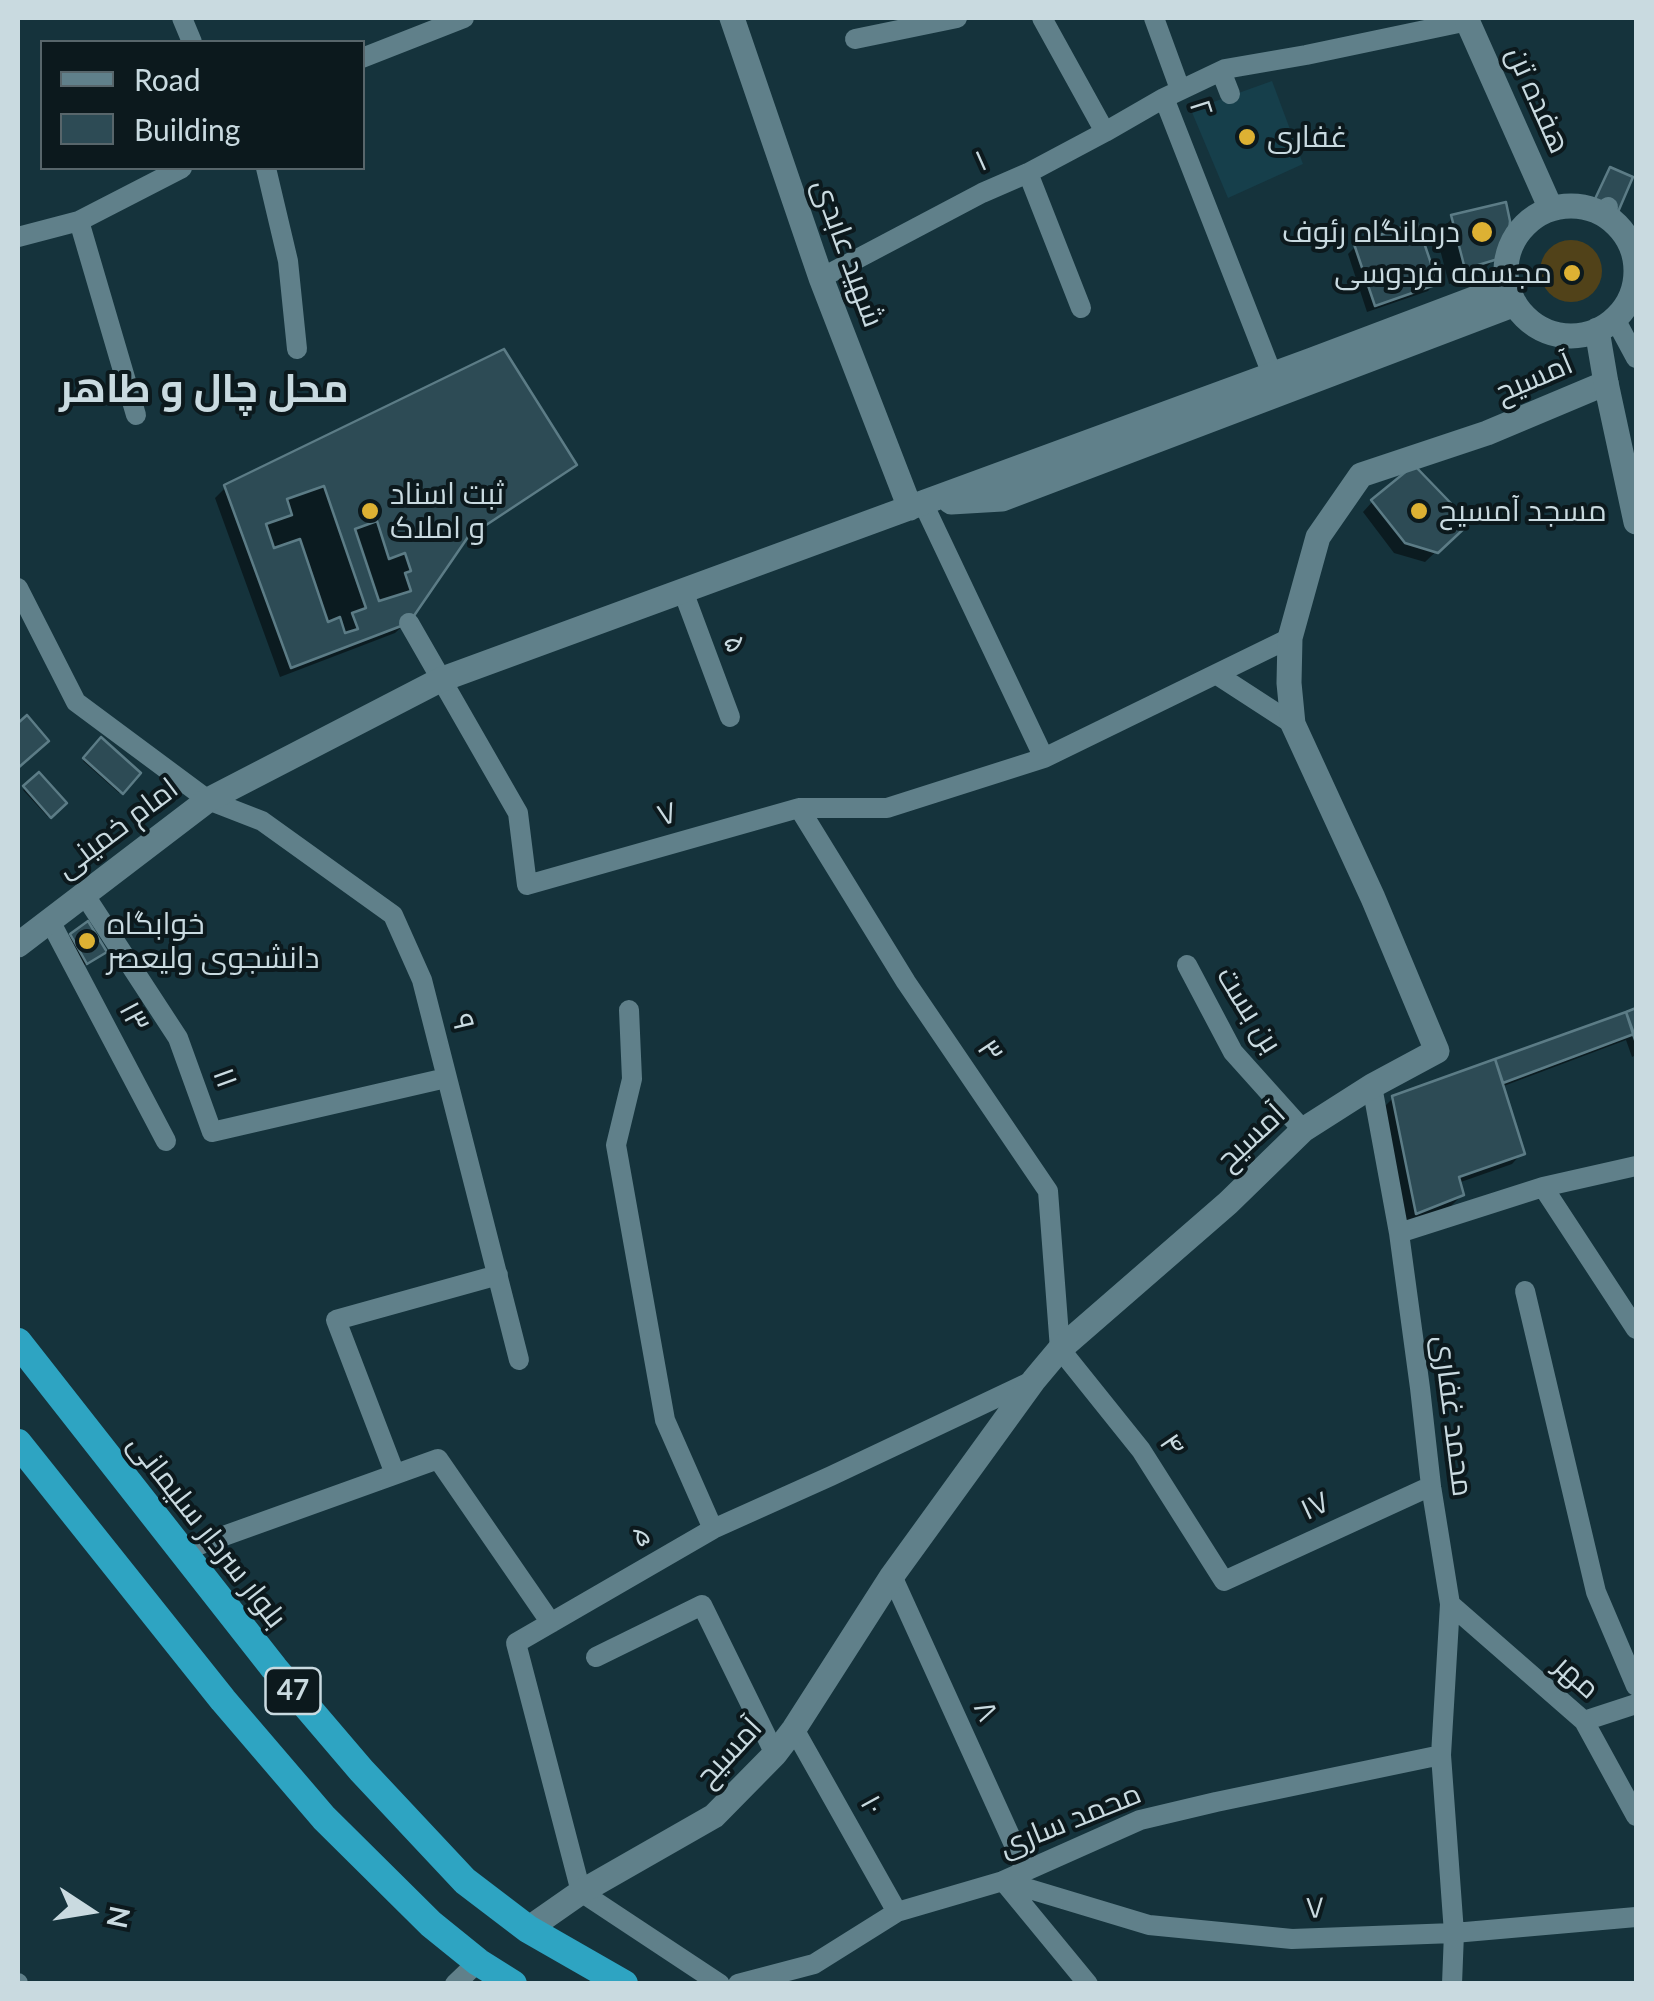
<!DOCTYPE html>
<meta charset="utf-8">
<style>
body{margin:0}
#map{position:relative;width:1654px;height:2001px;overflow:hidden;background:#15333c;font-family:Lato,sans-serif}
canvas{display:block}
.frame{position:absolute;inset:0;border:20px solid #c9dae0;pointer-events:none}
.legend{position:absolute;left:40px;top:40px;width:325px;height:130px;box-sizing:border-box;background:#0c191d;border:2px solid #58666b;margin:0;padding:12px 18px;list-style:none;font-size:30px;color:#c9dae0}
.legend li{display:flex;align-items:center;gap:20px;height:50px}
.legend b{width:50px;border:2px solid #58666b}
.north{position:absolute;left:40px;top:1861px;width:100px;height:100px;-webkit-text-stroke:8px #0c191d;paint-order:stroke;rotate:102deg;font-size:28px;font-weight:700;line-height:40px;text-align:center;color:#c9dae0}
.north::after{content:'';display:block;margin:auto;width:35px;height:45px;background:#c9dae0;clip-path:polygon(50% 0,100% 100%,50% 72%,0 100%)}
</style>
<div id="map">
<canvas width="1654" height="2001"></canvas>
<div class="frame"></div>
<ul class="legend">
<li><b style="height:12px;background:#60808a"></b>Road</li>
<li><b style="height:28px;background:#2d4b55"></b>Building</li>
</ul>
<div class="north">N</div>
</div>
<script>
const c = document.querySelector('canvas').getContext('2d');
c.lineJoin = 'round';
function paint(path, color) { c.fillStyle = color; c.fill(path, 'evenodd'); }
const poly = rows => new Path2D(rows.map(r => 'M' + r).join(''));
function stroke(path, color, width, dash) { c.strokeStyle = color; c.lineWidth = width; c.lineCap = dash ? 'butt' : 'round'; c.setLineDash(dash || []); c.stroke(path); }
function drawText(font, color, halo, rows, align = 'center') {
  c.font = font + ' Lato,Cairo,sans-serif'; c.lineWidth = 8; c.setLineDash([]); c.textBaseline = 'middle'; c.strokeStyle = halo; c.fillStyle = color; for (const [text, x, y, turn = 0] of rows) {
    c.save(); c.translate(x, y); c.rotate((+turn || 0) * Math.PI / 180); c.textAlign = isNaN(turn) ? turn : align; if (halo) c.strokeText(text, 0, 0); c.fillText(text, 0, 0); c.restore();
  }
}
paint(poly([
 [1272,81,1303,164,1228,198,1191,110]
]), '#163f4b');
paint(poly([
 '1540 271a31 31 0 1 1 62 0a31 31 0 1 1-62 0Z'
]), '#514219');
paint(poly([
 [1453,218,1496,257,1479,275,1449,284,1436,234],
 [1356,246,1435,283,1428,291,1367,312,1348,254],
 [574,464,563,475,461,542,407,622,395,633,280,677,215,498,225,488],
 [1373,501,1466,523,1425,562,1394,553,1363,512],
 [101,741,137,773,119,793,83,761],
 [39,775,64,803,48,817,23,790],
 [72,936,99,957,81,967,67,940],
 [1636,1011,1636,1055,1632,1057,1626,1040,1501,1087,1522,1153,1512,1164,1458,1183,1462,1195,1451,1206,1406,1223,1382,1109,1393,1098]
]), '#0007');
const building = poly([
 [1610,167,1633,177,1618,212,1595,199,1610,167],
 [1506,202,1510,221,1508,242,1498,259,1465,269,1451,215,1506,202],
 [1417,222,1438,284,1375,306,1354,244,1417,222],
 [504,349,577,465,468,537,409,623,291,668,224,485,504,349],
 [1414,465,1470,523,1438,553,1405,543,1371,500,1414,465],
 [324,486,366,608,352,613,358,629,345,633,340,617,328,622,300,539,274,548,266,524,292,515,287,499,324,486],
 [377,521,389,559,405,553,411,571,405,573,411,591,379,601,355,529,377,521],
 [27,715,49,741,18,768,18,723,27,715],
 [101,737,141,773,123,794,83,758,101,737],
 [39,772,67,803,51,818,23,786,39,772],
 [88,921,107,952,87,964,70,934,88,921],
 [1636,1008,1636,1043,1626,1012,1636,1008],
 [1626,1012,1634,1034,1503,1083,1495,1059,1626,1012],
 [1495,1059,1525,1154,1459,1177,1464,1195,1416,1214,1392,1096,1495,1059]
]);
paint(building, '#2d4b55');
stroke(building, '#5c7c86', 2.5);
stroke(poly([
 [182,18,192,42],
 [1042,18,1105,132],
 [1154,18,1180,89],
 [855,39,957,18],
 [362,58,464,18],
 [1221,71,1230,94],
 [1164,98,1272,374],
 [266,168,288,261,297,349],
 [1028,173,1081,308],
 [1603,216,1608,207],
 [79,221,136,415],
 [18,237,79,221,182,168],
 [1631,241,1634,243],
 [821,278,982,193,1028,173,1105,132,1164,98,1225,69,1306,55,1468,21],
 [1615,319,1636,358],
 [923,503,1044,758],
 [18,588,76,702,208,800,262,821,393,915,422,980,519,1360],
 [683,591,730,717],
 [409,623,518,813,527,885,799,808,887,808,1044,758,1290,638],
 [1216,674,1293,724],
 [799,808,906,982,1048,1191,1060,1349,1141,1450,1224,1581,1431,1486],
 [84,894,178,1038,212,1132,446,1078],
 [50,921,166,1141],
 [1187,965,1233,1052,1303,1130],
 [629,1010,632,1079,616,1145,665,1420,713,1529],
 [1372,1086,1399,1233,1420,1388,1431,1486,1450,1604,1441,1755,1454,1933,1452,1984],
 [1543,1187,1636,1329],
 [1399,1233,1543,1187,1636,1166],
 [1525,1291,1596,1592,1636,1686],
 [395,1474,336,1320,498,1275],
 [182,1551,438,1459,551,1623],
 [892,1576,1026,1871],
 [1450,1604,1584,1721,1636,1816],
 [596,1657,702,1605,775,1754],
 [1584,1721,1636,1704],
 [794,1729,897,1912],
 [1003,1881,1149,1925,1292,1939,1454,1933,1636,1917],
 [1004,1882,1088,1984],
 [18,1983,18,1984],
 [455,1984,478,1962],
 [720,1984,581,1892,516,1643,713,1529,831,1476,1032,1381],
 [738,1984,814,1964,897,1912,1003,1881,1140,1820,1216,1802,1441,1755]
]), '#60808a', 20);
stroke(poly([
 [528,1929,581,1892,714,1816,775,1754,794,1729,892,1576,1034,1380,1060,1349,1228,1203,1303,1130,1372,1086,1437,1051,1373,898,1293,724,1289,683,1290,638,1318,537,1361,475,1487,433,1606,383]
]), '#60808a', 25);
stroke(poly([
 [732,18,821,278,910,508],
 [1466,18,1551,209],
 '1506 271a65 65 0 1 1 130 0a65 65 0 1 1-130 0Z',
 [1597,330,1606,383,1636,522],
 [951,502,1002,499,1515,304],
 [18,945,208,800,440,680,1312,360,1508,286]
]), '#60808a', 25);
stroke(poly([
 [18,1342,274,1668,361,1770,465,1881,528,1929,624,1984],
 [18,1443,223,1700,324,1818,431,1924,478,1962,513,1984]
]), '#2ea4c2', 28);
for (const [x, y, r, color] of [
 [1247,137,10,"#ddb133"],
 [1482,232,12,"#ddb133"],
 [1572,273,10,"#ddb133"],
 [370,511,10,"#ddb133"],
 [1419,511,10,"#ddb133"],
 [87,941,10,"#ddb133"]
]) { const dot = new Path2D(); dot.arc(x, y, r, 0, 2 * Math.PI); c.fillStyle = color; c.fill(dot); stroke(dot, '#0c191d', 4); }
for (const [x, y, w] of [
 [293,1691,55]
]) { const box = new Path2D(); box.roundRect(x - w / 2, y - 23, w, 46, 8); c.fillStyle = '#0c191d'; c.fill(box); stroke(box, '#c9dae0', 2.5); }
drawText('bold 28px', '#c9dae0', null, [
 ["47",293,1691]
]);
drawText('30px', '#c9dae0', '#0c191d', [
 ["هفده تن",1538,100,66],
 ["۲",1201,108,72],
 ["۱",981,161,-24],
 ["شهید عابدی",848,253,70],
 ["آمسیح",1534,378,-23],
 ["۵",735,644,69],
 ["۷",667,814,-16],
 ["امام خمینی",117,828,-37],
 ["بن بست",1249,1010,58],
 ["۱۳",134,1017,62],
 ["۹",463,1022,77],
 ["۳",990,1051,56],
 ["۱۱",225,1078,70],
 ["آمسیح",1251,1137,-43],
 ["محمد غفاری",1453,1416,83],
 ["۴",1172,1445,56],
 ["۱۷",1315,1506,-25],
 ["بلوار سردار سلیمانی",207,1531,52],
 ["۵",641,1536,-30],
 ["مهر",1577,1677,42],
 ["۸",986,1711,66],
 ["آمسیح",729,1752,-47],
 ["۱۰",872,1805,61],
 ["محمد ساری",1070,1820,-22],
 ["۷",1315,1908,-2]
]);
drawText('30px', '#c9dae0', '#0c191d', [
 ["غفاری",1267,137],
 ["درمانگاه رئوف",1460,232,"right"],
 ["مجسمه فردوسی",1552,273,"right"],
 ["ثبت اسناد",390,494],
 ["و املاک",390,528],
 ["مسجد آمسیح",1439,511],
 ["خوابگاه",107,924],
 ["دانشجوی ولیعصر",107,958]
], 'left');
drawText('bold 40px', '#c9dae0', '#0c191d', [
 ["محل چال و طاهر",204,389]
]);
</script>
